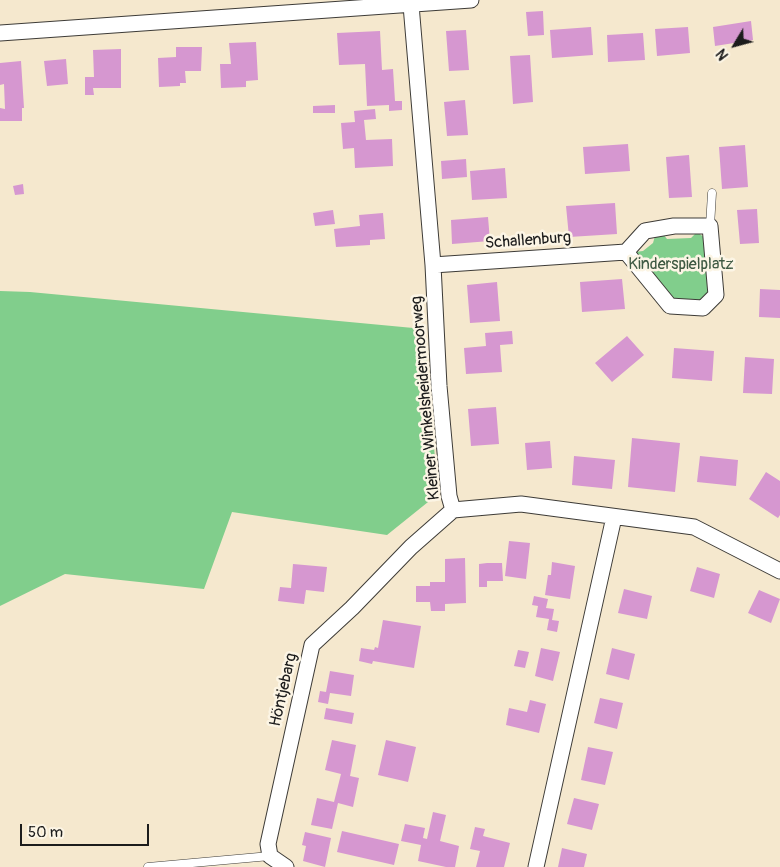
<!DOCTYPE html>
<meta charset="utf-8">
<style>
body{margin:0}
#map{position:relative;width:780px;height:867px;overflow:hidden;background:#f5e8ce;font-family:Pangolin,sans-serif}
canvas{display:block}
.north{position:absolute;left:710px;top:20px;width:50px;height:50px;-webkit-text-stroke:4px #fcf5e5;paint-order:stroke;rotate:233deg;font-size:14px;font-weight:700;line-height:20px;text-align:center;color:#1c1c1c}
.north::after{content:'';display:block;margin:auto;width:18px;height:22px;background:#1c1c1c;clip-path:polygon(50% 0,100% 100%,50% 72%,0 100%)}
.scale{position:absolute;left:20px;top:824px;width:129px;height:22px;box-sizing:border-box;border:2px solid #1c1c1c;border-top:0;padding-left:6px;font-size:15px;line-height:18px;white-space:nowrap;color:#1c1c1c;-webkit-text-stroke:4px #fcf5e5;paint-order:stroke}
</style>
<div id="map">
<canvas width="780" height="867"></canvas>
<div class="north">N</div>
<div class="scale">50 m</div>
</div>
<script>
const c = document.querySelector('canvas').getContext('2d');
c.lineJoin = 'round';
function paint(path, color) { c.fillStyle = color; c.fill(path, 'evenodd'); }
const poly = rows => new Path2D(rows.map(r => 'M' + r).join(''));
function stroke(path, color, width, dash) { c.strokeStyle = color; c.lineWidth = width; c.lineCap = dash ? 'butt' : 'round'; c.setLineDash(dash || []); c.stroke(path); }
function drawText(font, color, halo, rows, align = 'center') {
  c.font = font + ' Pangolin,sans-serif'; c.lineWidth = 5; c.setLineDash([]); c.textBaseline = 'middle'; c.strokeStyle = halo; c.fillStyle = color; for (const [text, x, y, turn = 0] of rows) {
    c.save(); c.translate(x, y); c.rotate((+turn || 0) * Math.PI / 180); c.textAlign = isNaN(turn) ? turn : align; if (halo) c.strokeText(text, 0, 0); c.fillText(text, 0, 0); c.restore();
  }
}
paint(poly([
 [697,232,705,238,709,291,703,300,681,302,673,298,654,277,635,252,643,251,653,243,655,236,663,234,667,239,691,238],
 [0,291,30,292,424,329,438,494,387,535,232,512,204,589,65,574,0,606]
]), '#81ce8c');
paint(poly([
 [543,11,544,35,528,36,526,12],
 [751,21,753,40,715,46,713,27],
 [591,27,593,55,552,58,550,30],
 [688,27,690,53,657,56,655,29],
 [466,30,469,70,449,71,446,31],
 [380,31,382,70,393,69,395,101,402,101,402,110,389,111,389,105,367,106,365,64,339,65,337,33],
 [643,33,645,60,608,62,607,35],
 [256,42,258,80,246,81,246,87,221,88,220,64,231,64,229,43],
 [176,47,202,47,201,71,185,71,186,83,180,83,180,86,159,87,158,58,176,57],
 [121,49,121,88,93,88,94,95,85,95,85,77,94,77,93,50],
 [530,55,533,102,513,104,510,56],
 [66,59,68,84,47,86,44,61],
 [21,61,24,108,22,108,22,121,0,121,0,108,5,109,4,84,0,85,0,63],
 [465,100,468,135,447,136,444,102],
 [335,105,335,113,313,113,313,106],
 [375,109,376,119,364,120,366,140,392,139,393,166,355,168,354,148,343,149,341,123,355,122,354,111],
 [628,144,630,171,585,174,583,147],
 [745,145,748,187,722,189,719,147],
 [689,155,692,197,669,198,666,157],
 [466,159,467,177,442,179,441,161],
 [505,168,507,198,472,200,470,171],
 [23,184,24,194,15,195,13,186],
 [615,203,617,234,569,237,566,206],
 [757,209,759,243,740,244,737,210],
 [333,210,335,224,315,226,313,213],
 [383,213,385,239,370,240,370,245,336,247,334,229,360,226,359,215],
 [488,217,490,241,452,244,451,220],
 [622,279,625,309,582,312,580,282],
 [497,282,500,321,470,323,467,285],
 [760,289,780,290,780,318,759,317],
 [512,331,513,344,500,345,502,372,466,374,464,348,486,346,485,333],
 [627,336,644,355,612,382,595,363],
 [674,348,714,351,712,381,672,378],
 [745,357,774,359,772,394,743,393],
 [496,407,499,444,471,446,468,409],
 [632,438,680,443,675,492,628,487],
 [550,441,552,468,527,470,525,443],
 [574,456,615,460,612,489,572,485],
 [700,456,738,460,736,486,697,482],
 [766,472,780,481,780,515,778,518,749,499],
 [509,541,530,543,526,579,505,576],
 [465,558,466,603,445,604,445,611,431,611,430,602,416,602,416,586,430,586,430,582,445,582,445,559],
 [552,562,575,566,570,599,545,595,548,575,551,575],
 [487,563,502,563,503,581,487,581,487,587,479,587,479,564],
 [293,564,327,567,324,592,306,590,304,604,278,601,280,587,291,588],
 [697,567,720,574,714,598,690,591],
 [624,589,652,596,647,619,618,613],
 [759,590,780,599,771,623,748,613],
 [534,596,548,599,546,608,554,609,552,620,559,621,557,632,547,630,549,619,536,617,538,606,532,605],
 [383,620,421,626,414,668,373,661,372,664,359,661,361,648,374,650,375,647,378,648],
 [541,648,560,652,553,681,535,676],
 [612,648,635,654,629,680,606,674],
 [518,650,529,652,525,668,514,666],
 [330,671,354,675,351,696,330,693,328,704,318,702,320,691,326,692],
 [600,698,623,703,617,729,594,723],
 [530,700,546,704,539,733,506,725,509,708,527,712],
 [326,708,354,713,352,724,324,719],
 [332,740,356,745,350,776,359,778,353,807,338,803,332,829,311,825,317,798,334,802,341,774,325,770],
 [386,740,416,747,408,782,378,775],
 [588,747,613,752,605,785,581,780],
 [574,798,599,804,592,830,567,824],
 [433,812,446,815,440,841,459,846,455,867,446,867,418,861,421,845,401,841,405,824,425,828,423,838,427,839],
 [475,827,485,829,483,836,510,843,504,867,476,867,480,851,470,849],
 [342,831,399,844,394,865,337,852],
 [305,832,331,838,325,867,303,861,306,846,302,845],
 [562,848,587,854,584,867,558,867]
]), '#d697d0');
const lane = poly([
 [710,226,712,193],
 [148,867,270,856]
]);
const street = poly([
 [411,5,433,265,439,386,449,496,453,510,521,504,694,527,780,571],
 [0,33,471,0],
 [433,265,626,252,670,306,703,308,716,295,710,226,674,226,645,231,626,252],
 [286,867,270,856,268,844,312,645,352,608,411,547,453,510],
 [536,867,614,517]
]);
stroke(lane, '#3d3b37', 9);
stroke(street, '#3d3b37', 17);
stroke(lane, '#fff', 8);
stroke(street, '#fff', 15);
drawText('16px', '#1c1c1c', '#fcf5e5', [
 ["Schallenburg",528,241,-4],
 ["Kleiner Winkelsheidermoorweg",426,398,-95],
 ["Höntjebarg",284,690,-77]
]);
drawText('16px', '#3f5a43', '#fcf5e5', [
 ["Kinderspielplatz",681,265]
]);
</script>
